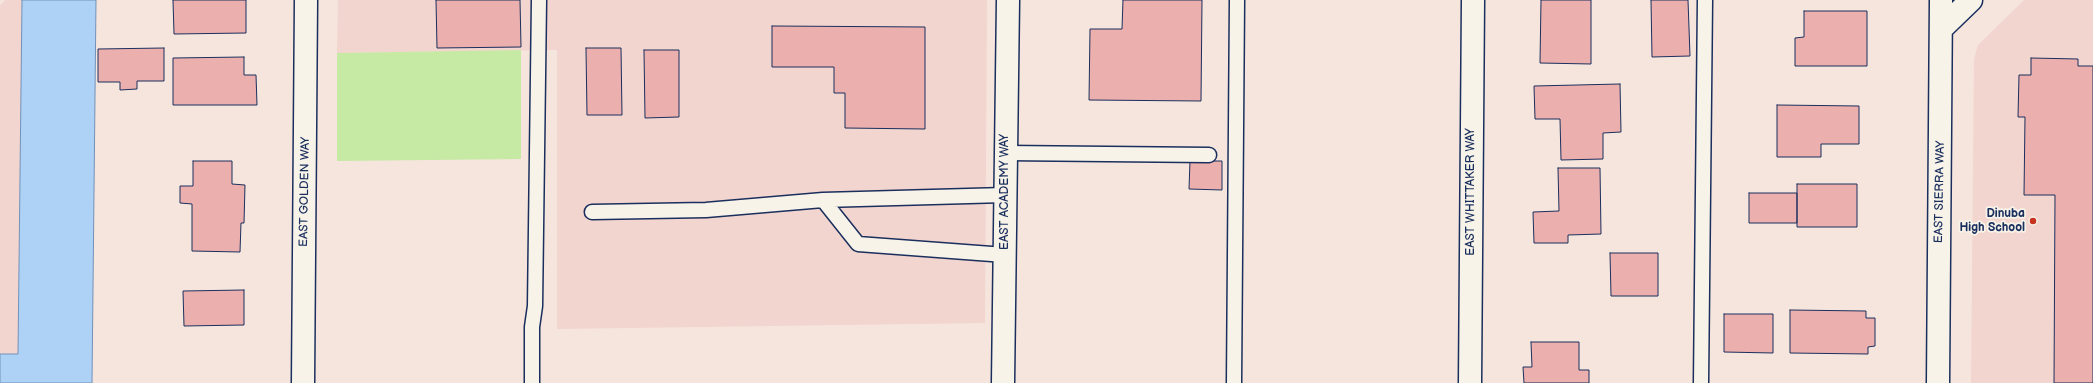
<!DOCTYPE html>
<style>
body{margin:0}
canvas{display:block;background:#f5e5dc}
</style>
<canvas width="2093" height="383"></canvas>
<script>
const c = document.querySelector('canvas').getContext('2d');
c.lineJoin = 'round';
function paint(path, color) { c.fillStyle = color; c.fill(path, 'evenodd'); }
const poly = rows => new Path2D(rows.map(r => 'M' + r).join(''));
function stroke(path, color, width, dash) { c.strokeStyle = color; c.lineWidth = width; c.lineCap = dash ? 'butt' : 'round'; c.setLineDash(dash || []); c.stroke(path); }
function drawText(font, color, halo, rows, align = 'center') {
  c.font = font + ' "Balsamiq Sans",sans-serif'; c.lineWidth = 3.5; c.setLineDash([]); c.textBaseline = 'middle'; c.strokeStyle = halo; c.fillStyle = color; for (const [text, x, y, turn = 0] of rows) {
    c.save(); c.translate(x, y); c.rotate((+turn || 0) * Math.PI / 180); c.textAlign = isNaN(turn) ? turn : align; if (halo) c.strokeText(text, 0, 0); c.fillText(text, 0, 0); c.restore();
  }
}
paint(poly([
 [5,0,22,0,18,354,0,354,0,5],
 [338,0,987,0,985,323,557,329,557,50,337,53],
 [2024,0,2093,0,2093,383,1971,383,1974,59,1978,45]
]), '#f2d5ce');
paint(poly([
 [521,50,521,159,337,161,337,53]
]), '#c6eaa4');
const water = poly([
 [22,0,96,0,92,383,0,383,0,354,18,354,22,0]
]);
paint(water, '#add2f6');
stroke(water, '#7391b9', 1);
const building = poly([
 [173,0,246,0,246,33,174,34,173,0],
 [436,0,520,0,521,47,437,48,436,0],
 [1123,0,1202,0,1201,101,1089,100,1090,29,1122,29,1123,0],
 [1541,0,1591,0,1591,64,1540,63,1541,0],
 [1651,0,1688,0,1690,56,1652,57,1651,0],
 [1804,11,1867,11,1867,66,1795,66,1795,38,1804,37,1804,11],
 [772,26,925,27,925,129,845,128,845,93,834,93,834,67,772,67,772,26],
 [164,48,164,81,137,81,137,89,120,90,120,82,98,82,98,49,164,48],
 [586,48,621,48,622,115,587,115,586,48],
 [644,50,679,50,679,117,645,118,644,50],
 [244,57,244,75,256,75,257,105,173,105,173,58,244,57],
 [2031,58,2078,59,2078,66,2093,66,2093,383,2054,383,2055,195,2024,195,2025,117,2018,117,2019,75,2031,75,2031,58],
 [1620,84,1621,132,1603,133,1603,159,1561,160,1560,119,1535,119,1534,86,1620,84],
 [1777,105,1859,106,1859,144,1821,144,1821,157,1777,157,1777,105],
 [193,161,232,161,232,184,245,185,244,223,241,223,240,252,192,251,192,204,180,203,180,186,193,186,193,161],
 [1190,161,1222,161,1222,190,1189,189,1190,161],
 [1558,168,1600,168,1601,234,1568,235,1568,243,1534,243,1533,212,1559,211,1558,168],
 [1797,184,1857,184,1857,227,1797,227,1797,184],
 [1749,193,1797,193,1797,223,1749,223,1749,193],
 [1610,253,1658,253,1658,296,1611,296,1610,253],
 [244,290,244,325,184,326,183,291,244,290],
 [1790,310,1866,311,1866,318,1875,318,1875,346,1868,347,1868,354,1790,353,1790,310],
 [1724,314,1773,314,1773,353,1724,352,1724,314],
 [1531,342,1579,342,1579,370,1589,370,1589,383,1524,383,1523,367,1532,367,1531,342]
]);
paint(building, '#ebafad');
stroke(building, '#1b2f5e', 1);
const lane = poly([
 [1005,153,1209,155],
 [823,200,858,244,1005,255],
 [592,212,706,210,823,200,1005,195],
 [532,383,532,327,535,306,539,0],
 [1234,383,1237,0],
 [1701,383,1705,0]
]);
const street = poly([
 [303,383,306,0],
 [1003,383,1008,0],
 [1470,383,1473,0]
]);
const secondary = poly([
 [1941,29,1971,0],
 [1938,383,1941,0]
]);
stroke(lane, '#1b2f5e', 17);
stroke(street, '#1b2f5e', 25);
stroke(secondary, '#1b2f5e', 25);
stroke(lane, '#f7f3e8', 14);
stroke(street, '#f7f3e8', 22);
stroke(secondary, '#f7f3e8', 22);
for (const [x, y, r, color] of [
 [2033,221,4,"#c8321e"]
]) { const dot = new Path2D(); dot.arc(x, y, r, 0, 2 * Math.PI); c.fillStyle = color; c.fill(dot); stroke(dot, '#f7f3e8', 1.5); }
drawText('12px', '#1b2f5e', '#f7f3e8', [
 ["EAST GOLDEN WAY",305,192,-89],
 ["EAST ACADEMY WAY",1005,192,-90],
 ["EAST WHITTAKER WAY",1471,192,-90],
 ["EAST SIERRA WAY",1940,192,-89]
]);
drawText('bold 12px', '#1b2f5e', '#f7f3e8', [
 ["Dinuba",2025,214],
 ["High School",2025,228]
], 'right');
</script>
